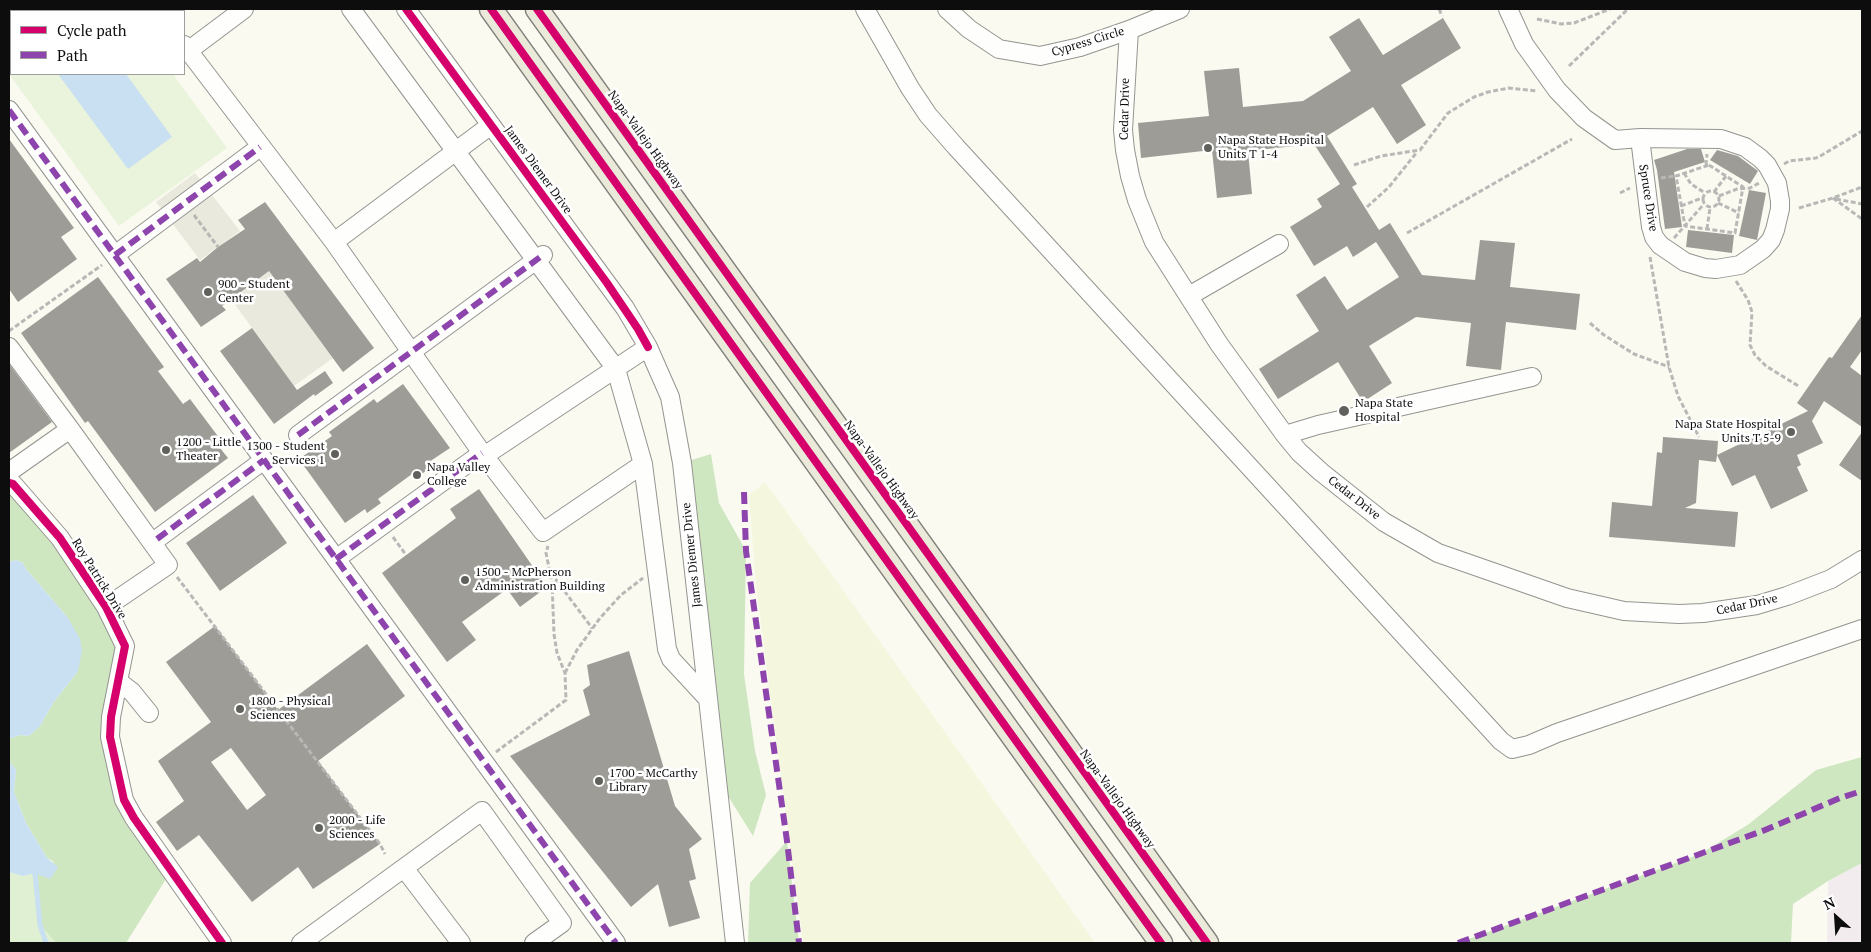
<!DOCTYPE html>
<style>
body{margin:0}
#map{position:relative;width:1871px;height:952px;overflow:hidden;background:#fafaf1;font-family:"PT Serif",serif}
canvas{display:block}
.frame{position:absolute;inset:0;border:10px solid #0d0d0d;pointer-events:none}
.legend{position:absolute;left:10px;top:10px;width:175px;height:65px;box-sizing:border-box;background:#fff;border:1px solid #9e9e9e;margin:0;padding:6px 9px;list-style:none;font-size:15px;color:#0d0d0d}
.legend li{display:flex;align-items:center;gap:10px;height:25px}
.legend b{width:25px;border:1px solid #9e9e9e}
.north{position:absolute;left:1811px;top:892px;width:50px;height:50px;-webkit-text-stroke:4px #fff;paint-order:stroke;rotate:334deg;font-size:14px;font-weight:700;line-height:20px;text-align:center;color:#0d0d0d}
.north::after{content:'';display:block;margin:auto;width:18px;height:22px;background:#0d0d0d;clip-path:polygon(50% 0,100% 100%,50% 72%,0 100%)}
</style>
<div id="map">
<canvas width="1871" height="952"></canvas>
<div class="frame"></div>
<ul class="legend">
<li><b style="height:6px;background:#d6006c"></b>Cycle path</li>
<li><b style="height:6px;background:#8e44ad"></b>Path</li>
</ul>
<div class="north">N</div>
</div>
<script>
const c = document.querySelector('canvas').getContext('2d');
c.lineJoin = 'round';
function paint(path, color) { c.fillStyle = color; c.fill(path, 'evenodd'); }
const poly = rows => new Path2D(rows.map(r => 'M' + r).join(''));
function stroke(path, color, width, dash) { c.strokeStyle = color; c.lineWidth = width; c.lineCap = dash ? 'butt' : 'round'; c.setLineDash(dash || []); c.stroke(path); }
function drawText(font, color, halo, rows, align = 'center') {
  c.font = font + ' "PT Serif",serif'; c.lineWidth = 5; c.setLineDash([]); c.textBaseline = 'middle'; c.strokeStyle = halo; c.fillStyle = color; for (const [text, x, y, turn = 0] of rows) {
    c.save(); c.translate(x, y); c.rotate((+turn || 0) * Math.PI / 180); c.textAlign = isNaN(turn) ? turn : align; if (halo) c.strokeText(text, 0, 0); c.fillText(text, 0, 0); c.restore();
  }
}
paint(poly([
 [1862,863,1862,943,1827,943,1828,881]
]), '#f2ecee');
paint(poly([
 [765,482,970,767,1095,943,803,943,756,586,749,495]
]), '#f5f6de');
paint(poly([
 [9,872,23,876,35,873,40,925,56,943,9,943]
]), '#e0f0d2');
paint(poly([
 [711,454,719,503,746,551,744,674,755,751,766,795,753,836,716,777,682,463],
 [9,490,31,503,125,646,119,682,118,779,171,871,126,943,56,943,40,925,35,873,54,862,47,858,26,823,14,792,16,770,9,761,9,739,20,735,29,736,40,726,53,703,78,671,68,618,26,569,23,563,16,560,9,562],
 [1862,757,1862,863,1828,881,1793,904,1791,943,1458,943,1700,854,1749,824,1816,770],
 [787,841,799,943,748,943,750,883]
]), '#cfe7c1');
paint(poly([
 [55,9,125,9,127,11,52,11],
 [11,41,11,74,173,74,227,148,119,226,9,74,9,42]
]), '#eaf4dc');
paint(poly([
 [195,173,240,231,200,260,156,202],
 [269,271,333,358,294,386,231,299]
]), '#eae9dd');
paint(poly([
 [58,74,126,74,172,137,128,169],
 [16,560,23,563,26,569,68,618,80,639,82,651,78,671,53,703,40,726,29,736,20,735,9,739,9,562],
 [9,761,16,770,14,792,26,823,47,858,58,867,50,879,35,873,23,876,9,872]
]), '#c9dff2');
stroke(poly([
 [33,868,35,873,40,925,46,943]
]), '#c9dff2', 5);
paint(poly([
 [1359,18,1383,55,1443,18,1461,48,1401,85,1426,125,1397,144,1373,107,1327,136,1357,184,1352,187,1379,230,1390,223,1422,275,1475,280,1480,240,1515,243,1510,287,1580,294,1576,330,1506,322,1501,370,1466,366,1471,323,1416,317,1369,346,1392,383,1363,402,1338,362,1278,399,1259,369,1319,331,1296,295,1325,276,1347,310,1399,277,1376,242,1353,257,1347,246,1314,266,1290,227,1322,207,1317,199,1340,184,1314,144,1248,151,1252,194,1217,198,1212,150,1141,158,1138,123,1209,116,1204,71,1239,68,1243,107,1303,101,1351,71,1329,37],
 [9,139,74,228,61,237,77,259,18,302,9,289],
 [1687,149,1701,149,1705,162,1674,172,1682,227,1665,229,1657,170,1654,160],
 [1717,150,1738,156,1758,171,1750,184,1710,160],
 [1749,190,1766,193,1757,240,1739,236],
 [265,202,374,348,343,372,269,271,222,306,226,310,201,327,166,279,197,258,200,262,218,247,245,229,238,220],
 [1688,230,1734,235,1732,253,1686,247],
 [98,277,164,367,158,371,183,404,190,399,220,439,216,443,228,458,155,512,88,421,85,423,21,333],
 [1862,315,1862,350,1850,367,1862,376,1862,427,1824,401,1812,421,1823,443,1797,455,1801,465,1797,467,1808,491,1771,509,1755,475,1732,486,1717,455,1716,462,1699,460,1696,503,1685,508,1738,512,1735,547,1609,537,1612,502,1652,506,1657,452,1662,453,1663,437,1718,441,1717,455,1808,411,1797,403,1829,357,1832,358],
 [252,328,297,390,325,371,333,383,315,396,314,394,274,424,220,351],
 [9,364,52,422,9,453],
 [403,384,450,448,426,464,430,468,416,478,412,474,378,499,381,503,367,513,365,509,345,523,299,459,332,436,329,432,374,399,377,403],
 [1862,432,1862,481,1839,465],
 [479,489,547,587,520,607,507,589,462,622,476,640,447,662,382,573,456,518,450,509],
 [253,495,287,543,220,591,186,543],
 [215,626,278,710,367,644,405,696,318,761,380,844,313,889,298,867,252,902,199,835,177,851,156,822,184,801,158,761,211,722,166,662],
 [231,748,266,795,247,810,211,762],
 [629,651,675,806,702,839,689,849,696,879,689,881,700,918,669,927,658,884,631,907,510,756,590,715,583,690,590,685,587,665]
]), '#9d9c97');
const minor = poly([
 [156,9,158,11],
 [406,9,625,308,648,347,670,397,682,463,735,943],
 [865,9,910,88,928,115,956,147,1501,741,1512,749,1529,745,1557,733,1862,629],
 [947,9,969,29,999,49,1040,56,1080,47,1129,30,1180,9],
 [1508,9,1524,44,1557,90,1584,118,1615,140,1640,138,1721,139,1745,147,1760,158,1767,165,1777,183,1780,201,1780,209,1775,230,1771,240,1763,249,1740,265,1716,269,1705,268,1685,262,1660,245,1654,237,1651,227,1640,138],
 [1129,30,1123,130,1125,150,1130,176,1137,200,1154,242,1219,344,1285,435,1299,452,1321,472,1384,522,1438,553,1567,598,1624,611,1679,614,1703,613,1757,605,1787,596,1831,579,1862,560],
 [184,45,334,242,482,453,543,532,643,464,616,369,351,9],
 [188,51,244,9],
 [9,110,616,943],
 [334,242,491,125],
 [115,255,260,147],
 [1189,296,1279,244],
 [9,347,70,429,168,565,106,607],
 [298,435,543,255],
 [1285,435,1318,425,1532,377],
 [484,456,648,347],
 [643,464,667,649,671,659,707,698],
 [9,472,70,429],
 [9,483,13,484,60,538,106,607,125,646,111,717,110,737,124,800,134,818,222,943],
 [157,539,264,460],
 [336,559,482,453],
 [119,682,132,692,149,713],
 [404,868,461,943],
 [301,943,482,811,562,923,534,943]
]);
const major = poly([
 [491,9,1161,943],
 [537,9,1207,943]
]);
stroke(minor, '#949490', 20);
stroke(major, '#81817d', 25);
stroke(poly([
 [1439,9,1442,16],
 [25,11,29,9],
 [1537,19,1561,24,1574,23,1610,9],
 [9,24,11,22],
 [1569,66,1628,9],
 [1784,164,1789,161,1816,158,1822,155,1862,131],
 [1354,165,1381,156,1420,150,1448,113,1474,97,1488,92,1509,88,1537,91],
 [1706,165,1707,154],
 [1709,165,1743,187,1735,233,1685,226,1676,176,1709,165],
 [1684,173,1691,184,1705,193],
 [1661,178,1676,176],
 '1703 199a8 8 0 1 1 16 0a8 8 0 1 1-16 0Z',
 [1714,192,1726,176],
 [1620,193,1630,188],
 [1719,196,1737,189,1750,188,1759,183],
 [1833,198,1862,219],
 [1836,199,1862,204],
 [1718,203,1739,213],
 [1681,206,1702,198],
 [1367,207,1389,187,1417,152],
 [1799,208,1833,198,1862,187],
 [194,215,218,247],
 [1707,229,1710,208],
 [1407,233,1572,139],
 [1674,238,1704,204],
 [1650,257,1669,367,1678,396,1699,437],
 [1736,281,1748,300,1752,312,1750,345,1755,355,1766,366,1800,387],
 [1590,323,1604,335,1634,354,1669,367],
 [9,331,102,265],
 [393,537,406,555],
 [551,573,592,628],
 [177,577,380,844,385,854],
 [565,673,577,650,600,618,621,595,643,578],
 [496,752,566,700,565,673,557,653,554,634,552,582,546,553,548,546]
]), '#b8b8b6', 3, [5, 2.5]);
stroke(minor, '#fefefd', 18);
stroke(major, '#ebe9d9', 22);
stroke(poly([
 [9,110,616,943],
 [115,255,260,147],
 [298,435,543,255],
 [744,492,746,551,787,841,799,943],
 [157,539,264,460],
 [336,559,482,453],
 [1458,943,1765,830,1840,798,1862,791]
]), '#8e44ad', 6, [12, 6]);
stroke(poly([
 [406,9,607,283,638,329,648,347],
 [491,9,1161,943],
 [537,9,1207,943],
 [9,483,13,484,60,538,106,607,125,646,111,717,110,737,124,800,134,818,222,943]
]), '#d6006c', 8);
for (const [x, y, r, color] of [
 [1208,148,5,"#60605d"],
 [208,292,5,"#60605d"],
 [1344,411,6,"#60605d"],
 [1791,432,5,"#60605d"],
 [166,450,5,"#60605d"],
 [335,454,5,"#60605d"],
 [417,475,5,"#60605d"],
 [465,580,5,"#60605d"],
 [240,709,5,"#60605d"],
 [599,781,5,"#60605d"],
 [319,828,5,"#60605d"]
]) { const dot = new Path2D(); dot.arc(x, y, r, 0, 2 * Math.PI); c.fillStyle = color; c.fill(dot); stroke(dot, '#fff', 2); }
drawText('12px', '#0d0d0d', '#fff', [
 ["Cypress Circle",1088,42,-17],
 ["Cedar Drive",1125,109,-89],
 ["Napa-Vallejo Highway",645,140,54],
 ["James Diemer Drive",538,170,54],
 ["Spruce Drive",1648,198,81],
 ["Napa-Vallejo Highway",881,470,54],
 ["Cedar Drive",1354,498,38],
 ["James Diemer Drive",692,555,-96],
 ["Roy Patrick Drive",99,579,58],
 ["Cedar Drive",1747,605,-12],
 ["Napa-Vallejo Highway",1117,799,54]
]);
drawText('12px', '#0d0d0d', '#fff', [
 ["Napa State Hospital",1218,141],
 ["Units T 1-4",1218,155],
 ["900 - Student",218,285],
 ["Center",218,299],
 ["Napa State",1355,404],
 ["Hospital",1355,418],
 ["Napa State Hospital",1781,425,"right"],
 ["Units T 5-9",1781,439,"right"],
 ["1200 - Little",176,443],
 ["Theater",176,457],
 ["1300 - Student",325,447,"right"],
 ["Services 1",325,461,"right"],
 ["Napa Valley",427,468],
 ["College",427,482],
 ["1500 - McPherson",475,573],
 ["Administration Building",475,587],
 ["1800 - Physical",250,702],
 ["Sciences",250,716],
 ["1700 - McCarthy",609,774],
 ["Library",609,788],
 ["2000 - Life",329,821],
 ["Sciences",329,835]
], 'left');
</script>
